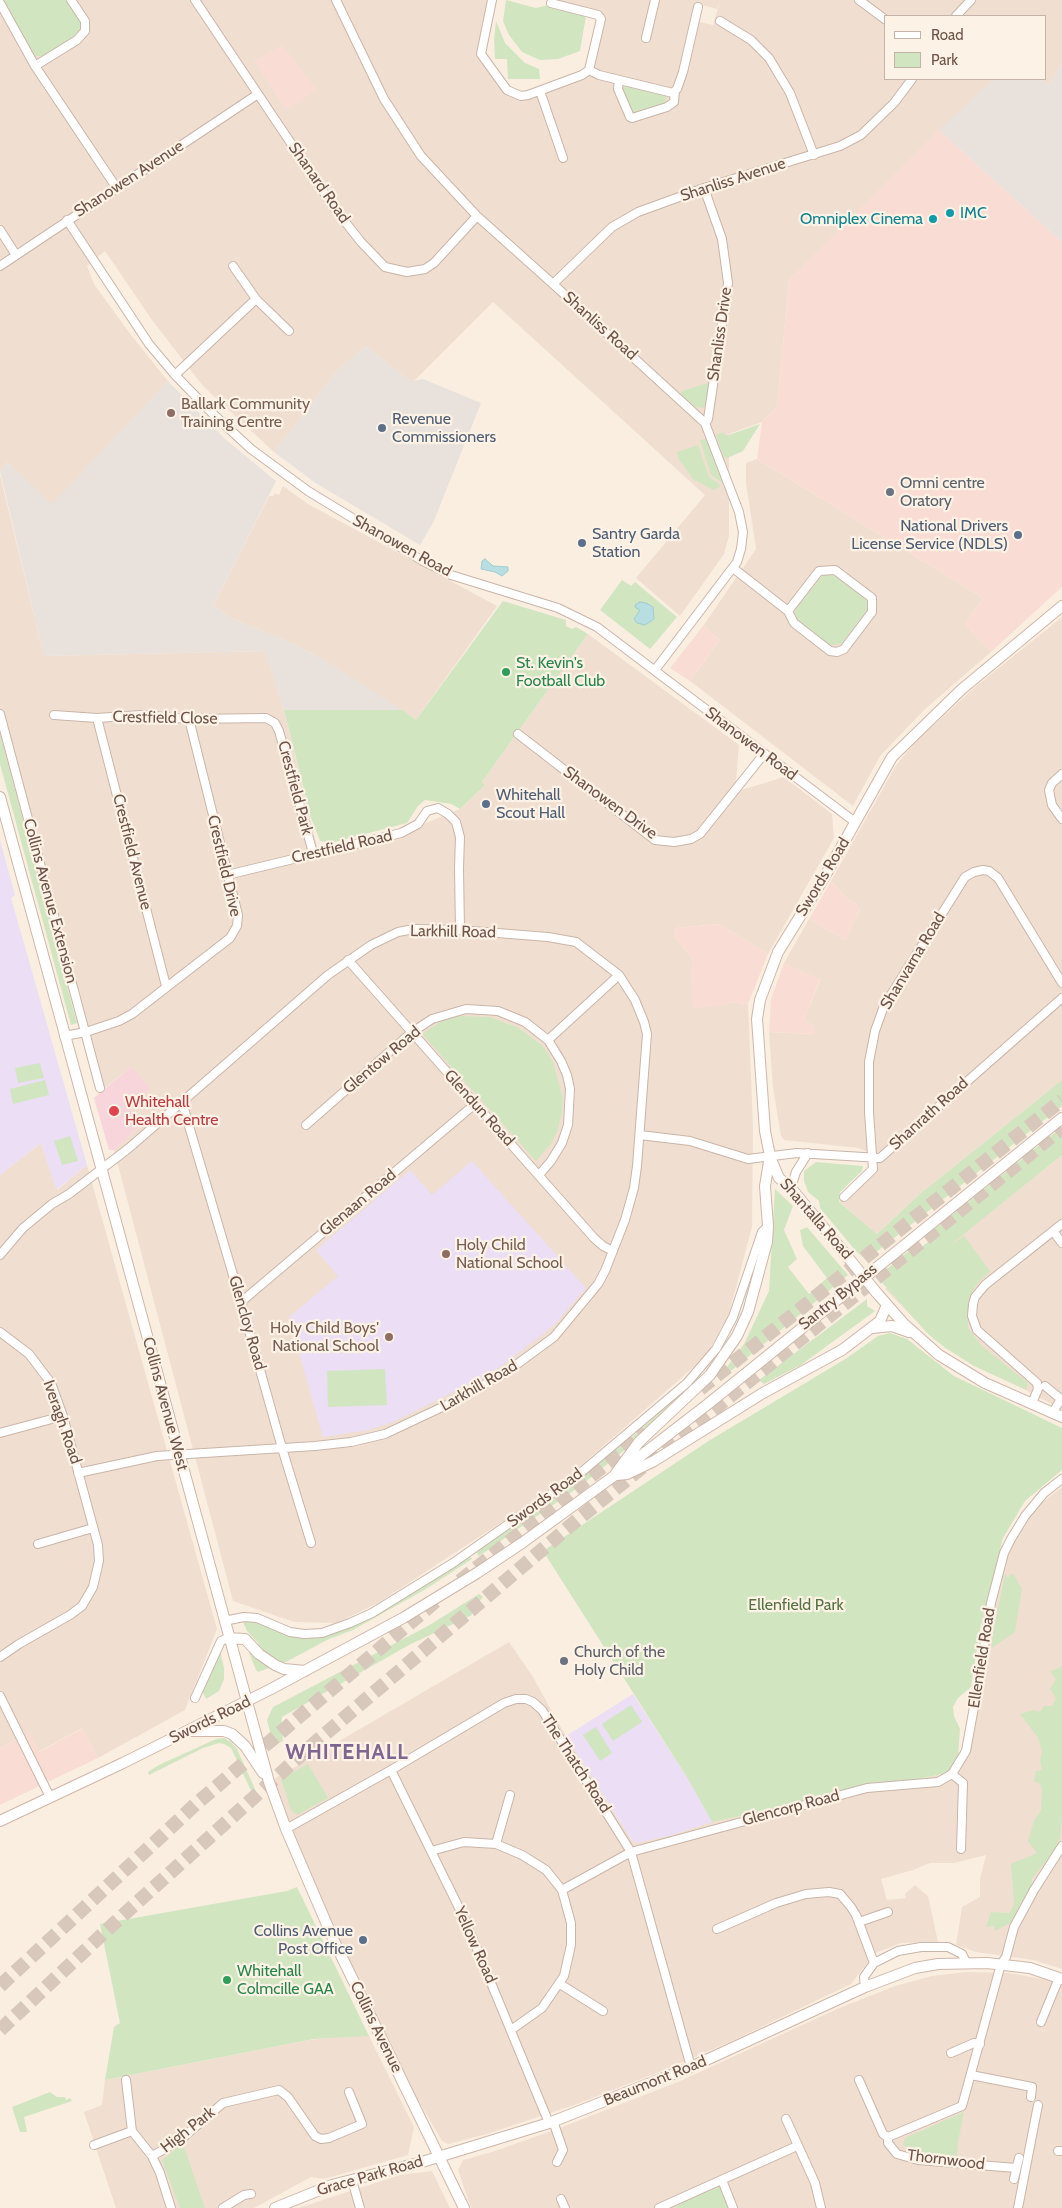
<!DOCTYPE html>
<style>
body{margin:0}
#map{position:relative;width:1062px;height:2208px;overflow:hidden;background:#faeee1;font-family:Cabin,sans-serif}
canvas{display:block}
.legend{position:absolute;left:884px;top:15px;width:162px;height:65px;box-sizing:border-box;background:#fdf2e6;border:1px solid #c4b3a8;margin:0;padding:6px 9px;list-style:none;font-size:15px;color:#6e544a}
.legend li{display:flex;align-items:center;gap:10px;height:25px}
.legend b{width:25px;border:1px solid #c4b3a8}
</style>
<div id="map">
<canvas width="1062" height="2208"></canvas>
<ul class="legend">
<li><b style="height:6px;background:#fff"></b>Road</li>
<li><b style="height:14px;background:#d2e5c1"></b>Park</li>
</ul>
</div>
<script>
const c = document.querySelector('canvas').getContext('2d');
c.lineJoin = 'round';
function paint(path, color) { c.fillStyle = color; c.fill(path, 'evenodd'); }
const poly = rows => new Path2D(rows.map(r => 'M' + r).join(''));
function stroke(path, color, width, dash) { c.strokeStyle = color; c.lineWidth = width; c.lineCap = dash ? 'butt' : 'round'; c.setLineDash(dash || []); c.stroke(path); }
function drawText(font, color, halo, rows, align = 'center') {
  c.font = font + ' Cabin,sans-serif'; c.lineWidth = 4.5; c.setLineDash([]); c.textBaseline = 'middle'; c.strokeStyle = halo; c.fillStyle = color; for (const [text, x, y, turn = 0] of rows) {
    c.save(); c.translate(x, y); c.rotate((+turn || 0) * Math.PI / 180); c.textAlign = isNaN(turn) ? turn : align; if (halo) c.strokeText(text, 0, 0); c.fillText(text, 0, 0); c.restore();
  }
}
paint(poly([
 [0,0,492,0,481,47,499,82,521,96,589,70,600,24,597,18,559,0,1062,0,1062,63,1049,85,1039,79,1046,79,1046,16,886,16,886,79,994,79,789,280,777,407,762,422,729,434,729,536,724,554,680,616,636,578,705,495,493,302,414,381,406,378,366,346,337,371,274,452,203,386,152,320,105,251,87,266,94,284,131,335,168,381,52,505,7,462,0,471],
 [720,1,713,25,695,21,698,7,702,5,717,9],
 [757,459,983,598,965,624,991,652,924,710,880,756,853,806,690,681,720,640,703,626,756,549,746,483,746,463],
 [0,475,44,656,265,651,284,710,319,855,411,829,460,809,485,785,482,782,588,634,739,745,735,792,784,777,832,814,834,838,768,954,719,924,676,928,674,935,693,960,691,971,729,1002,748,1004,753,1127,752,1227,728,1317,705,1357,560,1484,378,1603,336,1623,294,1622,233,1601,114,1150,140,1125,133,1117,130,1105,131,1067,99,1093,0,749],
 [283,486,308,504,497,606,416,720,324,660,292,643,233,619,213,606,269,496,273,496,275,493,279,495],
 [1062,617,1062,1080,921,1193,877,1234,839,1202,870,1168,871,1160,868,1152,858,1148,784,1140,781,1136,773,1088,769,1032,815,1034,815,1027,804,1020,820,980,784,963,809,919,845,940,860,910,856,904,847,899,831,881,895,767,914,743,974,688],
 [41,1143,57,1190,87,1165,217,1629,185,1710,98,1758,82,1728,38,1752,29,1733,0,1748,0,1175],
 [1062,1155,1062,1410,935,1340,885,1289,950,1244],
 [1062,1487,1062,1969,1033,1960,976,1952,956,1945,962,1907,980,1897,980,1879,986,1855,954,1863,930,1863,913,1870,881,1879,887,1900,906,1898,905,1894,915,1885,928,1896,938,1942,901,1943,875,1953,851,1984,732,2041,659,2072,577,2104,487,2134,448,2144,442,2141,384,2042,269,1782,509,1642,533,1677,563,1731,631,1839,636,1843,672,1835,712,1822,957,1771,972,1705,991,1559,1011,1539,1025,1516],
 [967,1972,1009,1973,1043,1979,1062,1985,1062,2208,471,2208,458,2170,463,2160,492,2152,557,2129,678,2082,837,2009,895,1986,932,1976],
 [368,2034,414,2127,408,2155,324,2179,311,2177,254,2208,116,2208,84,2112,102,2105,105,2080,310,2040],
 [432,2171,450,2208,298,2208,400,2175]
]), '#f0dfd0');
paint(poly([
 [282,45,317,90,286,110,254,61],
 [939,130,1062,242,1062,587,991,652,965,624,983,598,757,459,762,422,777,407,789,280],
 [703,626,720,640,690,681,670,668],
 [831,881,847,899,856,904,860,910,845,940,809,919],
 [719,924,768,954,748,1004,729,1002,728,1005,693,1008,691,971,693,960,674,935,676,928],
 [784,963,820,979,804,1020,815,1027,815,1034,769,1032,771,999],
 [83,1728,98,1758,0,1805,0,1748,30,1732,39,1752]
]), '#f9ddd5');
paint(poly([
 [1062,63,1062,242,939,130,994,79,1039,79,1049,85],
 [366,346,406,378,414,381,423,379,481,403,433,523,420,545,314,482,274,452,337,371],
 [168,381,225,439,276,481,213,606,233,619,292,643,324,660,402,710,284,710,265,651,44,656,0,471,7,462,52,504]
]), '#e8e1dc');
paint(poly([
 [0,840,15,895,11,898,87,1165,56,1190,41,1143,0,1175],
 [472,1161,586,1288,555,1324,542,1335,501,1366,483,1377,393,1422,368,1430,323,1437,289,1317,338,1276,316,1250,410,1170,432,1195],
 [633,1694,688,1779,712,1822,672,1835,636,1843,631,1839,566,1736]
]), '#ebdef5');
paint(poly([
 [131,1067,150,1089,130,1105,133,1117,140,1125,114,1150,109,1150,94,1098]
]), '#f7d5db');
paint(poly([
 [1,0,67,0,81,19,82,28,79,33,43,56,35,56,31,53],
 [506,0,536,8,548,5,586,16,580,51,558,59,540,60,522,52,509,35,503,21],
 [496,21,505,43,525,63,539,69,540,79,508,79,507,59,495,59,494,39],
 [628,85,666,96,665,100,670,101,634,115,631,114,622,88],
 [708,383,710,383,707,402,703,408,696,407,680,394,682,391],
 [760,424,743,451,727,458,723,456,716,435,724,432,726,436],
 [708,439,724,484,711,475,700,440],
 [698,445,709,477,719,484,720,487,713,490,693,479,678,458,677,452],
 [828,574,836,575,865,598,869,605,867,610,841,644,831,645,825,643,796,620,795,610,822,576],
 [622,580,631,586,635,582,677,617,650,649,600,610],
 [503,601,566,620,566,626,572,629,576,627,588,634,482,782,485,785,460,809,451,804,425,800,418,806,407,823,331,843,320,841,311,818,284,710,402,710,416,720],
 [0,734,77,1023,71,1025,0,764],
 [461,1016,490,1017,519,1028,543,1046,553,1062,563,1099,562,1113,558,1129,551,1144,536,1161,422,1034,442,1021],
 [40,1063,44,1078,18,1083,15,1068],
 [45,1080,49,1095,13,1104,10,1089],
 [1062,1080,1062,1106,866,1260,855,1250,820,1208,819,1201,808,1192,804,1181,804,1171,816,1162,863,1166,862,1171,840,1192,839,1202,877,1234,921,1193],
 [1062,1127,1062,1155,949,1246,964,1236,990,1271,976,1285,969,1298,968,1328,982,1346,1028,1383,1026,1390,974,1366,944,1347,928,1334,877,1277,911,1249,921,1247,931,1240,933,1230],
 [70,1136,78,1161,62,1165,54,1141],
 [775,1189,793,1206,784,1230,797,1259,788,1267,809,1294,827,1278,803,1246,800,1230,807,1227,848,1275,726,1375,724,1371,744,1344,769,1291],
 [867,1299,867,1306,875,1311,801,1365,764,1384,759,1380],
 [890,1333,907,1339,954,1376,1062,1428,1062,1470,1025,1501,1003,1538,980,1629,971,1687,958,1698,953,1707,954,1716,960,1729,957,1771,712,1822,688,1779,543,1551,710,1440,847,1358,878,1336],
 [385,1369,387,1405,328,1407,327,1371],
 [701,1375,703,1377,637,1440,579,1487,479,1556,476,1552,534,1512,633,1436],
 [470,1556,472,1559,426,1589,353,1630,327,1640,286,1662,278,1662,257,1647,259,1644,247,1631,243,1622,257,1622,287,1635,319,1637,419,1588],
 [1013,1573,1022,1589,1015,1632,992,1648,992,1637,1005,1574,1008,1577],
 [479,1594,483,1597,472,1609,472,1615,409,1645,282,1717,281,1725,283,1741,275,1745,273,1743,267,1720,273,1707,428,1626],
 [220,1651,224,1668,224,1679,219,1691,206,1699,202,1690],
 [251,1652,269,1668,258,1672,256,1670,249,1653],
 [1062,1666,1062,1818,1060,1838,1053,1852,1032,1879,1031,1890,1014,1921,995,1931,994,1926,986,1927,991,1912,1010,1913,1014,1904,1011,1864,1037,1853,1028,1841,1034,1821,1041,1810,1042,1790,1040,1784,1034,1781,1036,1771,1042,1770,1040,1761,1042,1751,1038,1738,1020,1714,1033,1710,1040,1712,1044,1706,1052,1706,1056,1698,1050,1689,1056,1679,1050,1672],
 [631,1705,642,1722,613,1741,602,1724],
 [596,1727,612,1753,600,1761,583,1735],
 [224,1738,231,1742,237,1749,259,1798,255,1799,231,1748,224,1744,219,1743,203,1748,149,1775,148,1772,159,1765,216,1739],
 [308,1764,328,1798,297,1815,291,1810,281,1779],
 [297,1887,369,2036,314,2039,105,2080,114,2027,120,2023,100,1924,287,1891],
 [50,2092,57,2097,65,2097,66,2100,70,2098,72,2101,24,2117,27,2132,20,2132,12,2107],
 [964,2112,958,2142,957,2156,919,2152,903,2145,905,2138],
 [182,2144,183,2144,205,2208,180,2208,162,2160],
 [718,2186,723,2190,730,2208,675,2208,682,2201]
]), '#d2e5c1');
const water = poly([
 [485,559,493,566,508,567,508,571,502,576,495,572,481,569,482,561,485,559],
 [640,602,646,603,653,607,654,619,645,625,637,623,634,619,640,610,636,608,635,605,640,602]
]);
paint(water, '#b8dee1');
stroke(water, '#9fcdd1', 1);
stroke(poly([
 [700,1389,1062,1100],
 [460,1581,646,1432],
 [0,1986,197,1803,436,1601],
 [0,2030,121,1917,311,1746,577,1520,1062,1128]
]), '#d7c8bb', 14, [14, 7]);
const street = poly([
 [195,0,335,209,361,242,385,267,407,272,425,269,434,263,477,216],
 [336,0,384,99,421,156,477,216,553,284,705,423,739,512,743,532,741,549,737,562,655,670],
 [492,0,481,54,507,90,521,96,528,95,582,75,589,70,601,19,598,15,551,3],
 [859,0,886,20],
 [0,3,35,66,116,187],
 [956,16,971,0],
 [720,21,751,40,769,58,790,93,814,155],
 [646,38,655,0],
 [35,66,77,40,85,31,85,21,71,0],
 [589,70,599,75,673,93,677,89,683,72,698,7],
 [619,80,618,89,630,117,632,118,667,107,674,102,675,91],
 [540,91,563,158],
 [704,188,722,239,728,283,708,419,705,423],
 [67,220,149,344,175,375,212,413,251,449,308,491,423,561,451,575,558,608,597,627,855,822],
 [0,230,16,255],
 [0,266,258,94],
 [233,266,256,299,289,331],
 [553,284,612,227,638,212,704,188,840,146,861,135,894,103,912,79],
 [175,375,256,299],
 [733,568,788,611,794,623,830,651,837,652,844,649,872,612,872,598,835,570,819,571,788,611],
 [0,714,100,1088],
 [54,715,97,718,141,715,189,719,266,718,275,723,279,731,313,853],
 [97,718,166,986],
 [518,734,655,840,674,842,691,839,700,834,764,754],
 [1062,774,1052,783,1049,790,1052,805,1062,819],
 [227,875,401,833,418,824,427,811,438,808,448,814,456,822,460,837,459,868,460,930],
 [348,960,594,1238,603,1246,613,1251],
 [64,1036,86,1032,119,1021,132,1014,230,938,237,926,238,915,189,719],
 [548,1040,619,975],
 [180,1104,184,1109,241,1302,282,1448,311,1543],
 [306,1125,411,1033,432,1019,466,1009,498,1011,525,1022,548,1040,561,1061,567,1075,570,1089,568,1125,562,1143,551,1161,539,1175],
 [640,1135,690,1141,748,1159,797,1153,880,1158,1062,998],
 [791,1188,796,1172,808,1153],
 [844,1197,873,1169,869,1112,869,1062,875,1031,884,1006,965,877,974,872,983,870,989,871,998,878,1062,983],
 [1053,1231,1062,1243],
 [0,1255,23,1228,52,1204,69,1194,129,1148,328,975,371,945,398,932,414,929,460,930,548,937,576,942,619,975,635,1000,644,1022,647,1034,637,1166,634,1188,625,1220,605,1271,598,1284,554,1337,505,1373,453,1402,385,1434,351,1442,315,1446,157,1456,78,1473],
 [241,1302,475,1104],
 [0,1332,29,1354,51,1383,63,1416,98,1545,99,1561,93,1587,82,1606,70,1615,19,1644,0,1657],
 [1045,1386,1062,1400],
 [1032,1403,1038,1389,1037,1383,977,1330,972,1316,973,1304,975,1297,985,1285,1062,1224],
 [1053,1412,1061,1399],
 [0,1433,63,1416],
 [38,1544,93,1528],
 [224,1621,244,1617,257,1618,290,1632,304,1634,322,1633,350,1623,372,1613,453,1563,578,1475,687,1383,716,1349,733,1317,762,1232,768,1226],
 [0,1696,50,1797],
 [195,1698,221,1641,228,1638],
 [391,1770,465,1920,549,2123],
 [286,1829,391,1770,504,1703,516,1699,526,1699,533,1702,542,1710,631,1852,691,2067],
 [496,1844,510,1795],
 [961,1849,963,1783,952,1774,966,1751,976,1696,991,1603,1004,1553,1011,1539,1025,1516,1044,1493,1062,1479],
 [431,1851,464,1842,496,1844,522,1855,546,1870,562,1890,571,1923,571,1945,564,1976,542,2008,511,2030],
 [562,1890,631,1852,867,1788,938,1782,952,1774],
 [859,1922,888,1912],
 [717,1929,776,1903,806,1894,829,1892,840,1894,851,1907,856,1915,874,1963],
 [560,1984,603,2011],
 [865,1987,864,1977,874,1963,898,1951,921,1947,948,1947,962,1954,966,1962],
 [1041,2022,1059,1978],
 [951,2053,974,2043,980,2044],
 [971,2075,1032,2087,1031,2097],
 [126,2080,132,2131,152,2156,160,2173,171,2208],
 [859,2080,883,2134,888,2137,962,2106,1001,1964,1006,1957,1014,1927,1034,1890,1062,1846],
 [786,2119,815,2183,821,2208],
 [553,2121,563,2150,557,2162],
 [888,2137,888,2143,897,2154,918,2160,1016,2168],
 [94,2145,132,2131],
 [1058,2151,1062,2151],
 [152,2156,179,2141,223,2103,279,2090,288,2097,315,2136,321,2139,329,2138,362,2124,349,2092],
 [1014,2179,1019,2158],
 [352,2180,360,2208],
 [722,2180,733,2208],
 [561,2199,565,2208],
 [223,2208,244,2195,251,2194],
 [659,2208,797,2146],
 [1018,2208,1038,2105]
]);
const secondary = poly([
 [0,797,269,1782,286,1829,334,1941,464,2208],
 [770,1157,779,1178,791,1188,842,1250],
 [876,1292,904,1324,939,1355,985,1383,1062,1417],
 [872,1328,892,1326,909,1332],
 [625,1468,708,1404,1062,1118],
 [617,1475,627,1474,654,1461,763,1393,842,1350,880,1321,887,1305],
 [228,1638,245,1639,259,1654,275,1665,284,1669,305,1671],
 [190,1731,224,1731,232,1734,245,1746,263,1773],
 [0,1821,123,1763,271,1689,403,1618,477,1573,522,1543,614,1476,639,1442,710,1375,737,1336,748,1312,767,1242,768,1226,765,1186,770,1156,765,1131,757,1019,760,1000,778,952,825,876,892,757,962,689,1062,606],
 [275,2208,332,2185,422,2162,549,2123,691,2067,865,1987,915,1968,938,1964,987,1963,1030,1968,1062,1979]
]);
stroke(street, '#c9b5a9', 10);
stroke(secondary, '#ceb7a9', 12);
stroke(street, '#fff', 8);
stroke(secondary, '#fff', 10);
const secondaryBridge = poly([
 [842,1250,876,1292]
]);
stroke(secondaryBridge, '#ceb7a9', 12, []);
stroke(secondaryBridge, '#fff', 10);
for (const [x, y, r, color] of [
 [950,213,5,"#0f9aa8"],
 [933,219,5,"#0f9aa8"],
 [171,413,5,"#8d6e63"],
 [382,428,5,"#5c6f8a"],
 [890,492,5,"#6b7280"],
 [1018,535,5,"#5c6f8a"],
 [582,543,5,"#5c6f8a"],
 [506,672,5,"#2e9e5b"],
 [486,804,5,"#5c6f8a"],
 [114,1111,6,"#e0444e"],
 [446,1254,5,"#8d6e63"],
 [389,1337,5,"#8d6e63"],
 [564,1661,5,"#6b7280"],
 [363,1940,5,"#5c6f8a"],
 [227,1980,5,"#2e9e5b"]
]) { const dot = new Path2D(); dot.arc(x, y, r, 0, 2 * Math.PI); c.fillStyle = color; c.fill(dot); stroke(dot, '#fdf2e6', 2); }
drawText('16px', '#6e544a', '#fdf2e6', [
 ["Shanowen Avenue",129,179,-33],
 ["Shanliss Avenue",733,180,-18],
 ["Shanard Road",319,183,55],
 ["Shanliss Road",600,326,42],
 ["Shanliss Drive",720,334,-82],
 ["Shanowen Road",402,546,29],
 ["Crestfield Close",165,718,1],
 ["Shanowen Road",751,744,37],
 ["Crestfield Park",295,788,75],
 ["Shanowen Drive",610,803,36],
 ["Crestfield Road",342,847,-13],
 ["Crestfield Avenue",132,852,76],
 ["Crestfield Drive",224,866,77],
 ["Swords Road",823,877,-59],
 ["Collins Avenue Extension",50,901,75],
 ["Larkhill Road",453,932,1],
 ["Shanvarna Road",913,961,-59],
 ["Glentow Road",382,1060,-40],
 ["Glendun Road",479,1108,48],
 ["Shanrath Road",929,1114,-42],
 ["Glenaan Road",358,1203,-40],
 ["Shantalla Road",816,1219,49],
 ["Santry Bypass",838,1297,-39],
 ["Glencloy Road",247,1323,74],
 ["Larkhill Road",479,1386,-30],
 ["Collins Avenue West",165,1404,75],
 ["Iveragh Road",62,1422,71],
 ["Swords Road",545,1498,-36],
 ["Ellenfield Road",982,1658,-81],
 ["Swords Road",210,1720,-26],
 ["The Thatch Road",576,1764,57],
 ["Glencorp Road",791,1808,-15],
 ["Yellow Road",475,1945,66],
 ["Collins Avenue",376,2027,64],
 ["Beaumont Road",655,2081,-22],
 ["High Park",188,2130,-38],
 ["Thornwood",946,2160,7],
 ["Grace Park Road",370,2176,-16]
]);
drawText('16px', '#0d838f', '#fdf2e6', [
 ["IMC",960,213],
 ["Omniplex Cinema",923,219,"right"]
], 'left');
drawText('16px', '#785e54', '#fdf2e6', [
 ["Ballark Community",181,404],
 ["Training Centre",181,422],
 ["Holy Child",456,1245],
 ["National School",456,1263],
 ["Holy Child Boys'",379,1328,"right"],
 ["National School",379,1346,"right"]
], 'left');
drawText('16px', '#4e5e75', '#fdf2e6', [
 ["Revenue",392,419],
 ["Commissioners",392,437],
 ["National Drivers",1008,526,"right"],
 ["License Service (NDLS)",1008,544,"right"],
 ["Santry Garda",592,534],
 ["Station",592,552],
 ["Whitehall",496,795],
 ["Scout Hall",496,813],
 ["Collins Avenue",353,1931,"right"],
 ["Post Office",353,1949,"right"]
], 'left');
drawText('16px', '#5b616d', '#fdf2e6', [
 ["Omni centre",900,483],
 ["Oratory",900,501],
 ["Church of the",574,1652],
 ["Holy Child",574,1670]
], 'left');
drawText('16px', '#27864d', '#fdf2e6', [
 ["St. Kevin's",516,663],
 ["Football Club",516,681],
 ["Whitehall",237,1971],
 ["Colmcille GAA",237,1989]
], 'left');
drawText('16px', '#be3a42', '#fdf2e6', [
 ["Whitehall",125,1102],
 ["Health Centre",125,1120]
], 'left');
drawText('16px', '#557343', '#fdf2e6', [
 ["Ellenfield Park",796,1605]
]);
c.letterSpacing = '1px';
drawText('bold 21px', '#7f6691', '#fdf2e6', [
 ["WHITEHALL",347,1753]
]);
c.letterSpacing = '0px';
</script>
